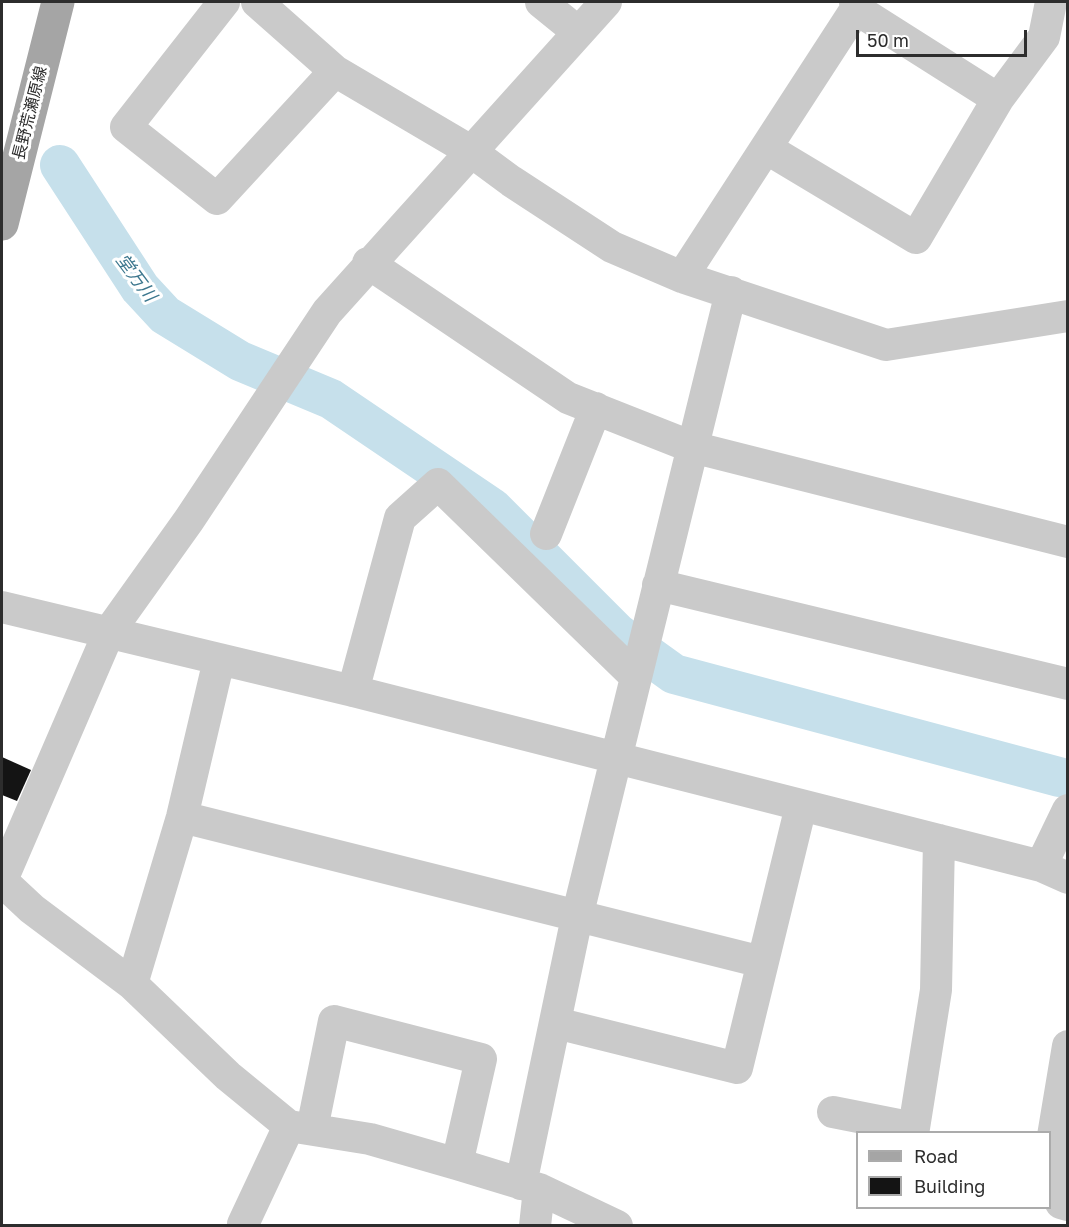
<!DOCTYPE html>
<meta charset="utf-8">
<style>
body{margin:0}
#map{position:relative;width:1069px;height:1227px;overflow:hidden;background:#fff;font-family:"Golos Text",sans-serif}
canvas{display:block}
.frame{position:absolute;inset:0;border:3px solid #2d2d2d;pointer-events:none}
.legend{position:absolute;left:856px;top:1131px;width:195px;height:78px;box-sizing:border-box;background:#fff;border:2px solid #ababab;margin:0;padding:8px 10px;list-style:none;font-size:18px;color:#2d2d2d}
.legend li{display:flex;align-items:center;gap:12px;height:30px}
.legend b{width:30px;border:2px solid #ababab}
.scale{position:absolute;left:856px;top:30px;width:171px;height:27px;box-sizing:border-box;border:3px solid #2d2d2d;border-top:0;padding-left:8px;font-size:18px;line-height:21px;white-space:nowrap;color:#2d2d2d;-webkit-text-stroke:4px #fff;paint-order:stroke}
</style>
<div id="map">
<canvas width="1069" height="1227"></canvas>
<div class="frame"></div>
<ul class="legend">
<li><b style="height:8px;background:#a5a5a5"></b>Road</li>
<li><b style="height:16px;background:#141414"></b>Building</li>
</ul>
<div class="scale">50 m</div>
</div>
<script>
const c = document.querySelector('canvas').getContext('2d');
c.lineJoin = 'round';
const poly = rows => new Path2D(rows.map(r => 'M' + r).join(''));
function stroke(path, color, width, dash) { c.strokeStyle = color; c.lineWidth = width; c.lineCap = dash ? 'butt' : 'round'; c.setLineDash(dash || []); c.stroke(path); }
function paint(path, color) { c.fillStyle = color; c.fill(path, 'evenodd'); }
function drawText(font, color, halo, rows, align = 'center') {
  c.font = font + ' "Golos Text","Noto Sans JP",sans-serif'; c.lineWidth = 6; c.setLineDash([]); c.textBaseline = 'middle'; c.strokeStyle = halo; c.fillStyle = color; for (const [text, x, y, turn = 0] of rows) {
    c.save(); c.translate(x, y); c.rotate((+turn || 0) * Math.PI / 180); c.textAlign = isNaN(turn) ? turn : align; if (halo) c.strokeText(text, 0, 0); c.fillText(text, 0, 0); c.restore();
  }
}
stroke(poly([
 [60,165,140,288,165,315,240,361,331,399,492,508,617,633,674,674,1059,777]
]), '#c6e0eb', 40);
paint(poly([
 [2,757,31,770,17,801,2,795]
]), '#141414');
stroke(poly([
 [224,2,126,127,217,199,335,71],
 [257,2,335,71,469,150,511,181,612,247,682,277,886,345,1068,316],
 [541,2,578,32],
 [998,99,1044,37,1051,2],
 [766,148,916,238,998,99,856,9],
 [368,263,568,398,692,447,1068,542],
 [682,277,856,9,855,2],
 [546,534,596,408],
 [658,585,1068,684],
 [2,607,353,691,1041,866,1068,878],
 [353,691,400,518,438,484,635,676],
 [182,817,762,962],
 [1041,866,1068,810],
 [2,880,109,632,189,520,327,312,606,2],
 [2,881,32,909,132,984,228,1076,289,1126,370,1139,457,1164,539,1189,617,1226],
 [132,984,182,817,219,660],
 [556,1023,737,1068,801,806],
 [1068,1046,1051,1148,1050,1181,1061,1203,1068,1205],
 [833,1112,914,1128,936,990,939,840],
 [312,1129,334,1021,481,1059,457,1164],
 [521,1184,577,917,731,292],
 [243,1224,289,1126],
 [535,1226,539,1189]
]), '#cacaca', 32);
stroke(poly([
 [2,224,58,2]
]), '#a5a5a5', 33);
drawText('16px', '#2d2d2d', '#fff', [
 ["長野荒瀬原線",30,113,-76]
]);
drawText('italic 18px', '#3c778e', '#fff', [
 ["堂万川",136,278,53]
]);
</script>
